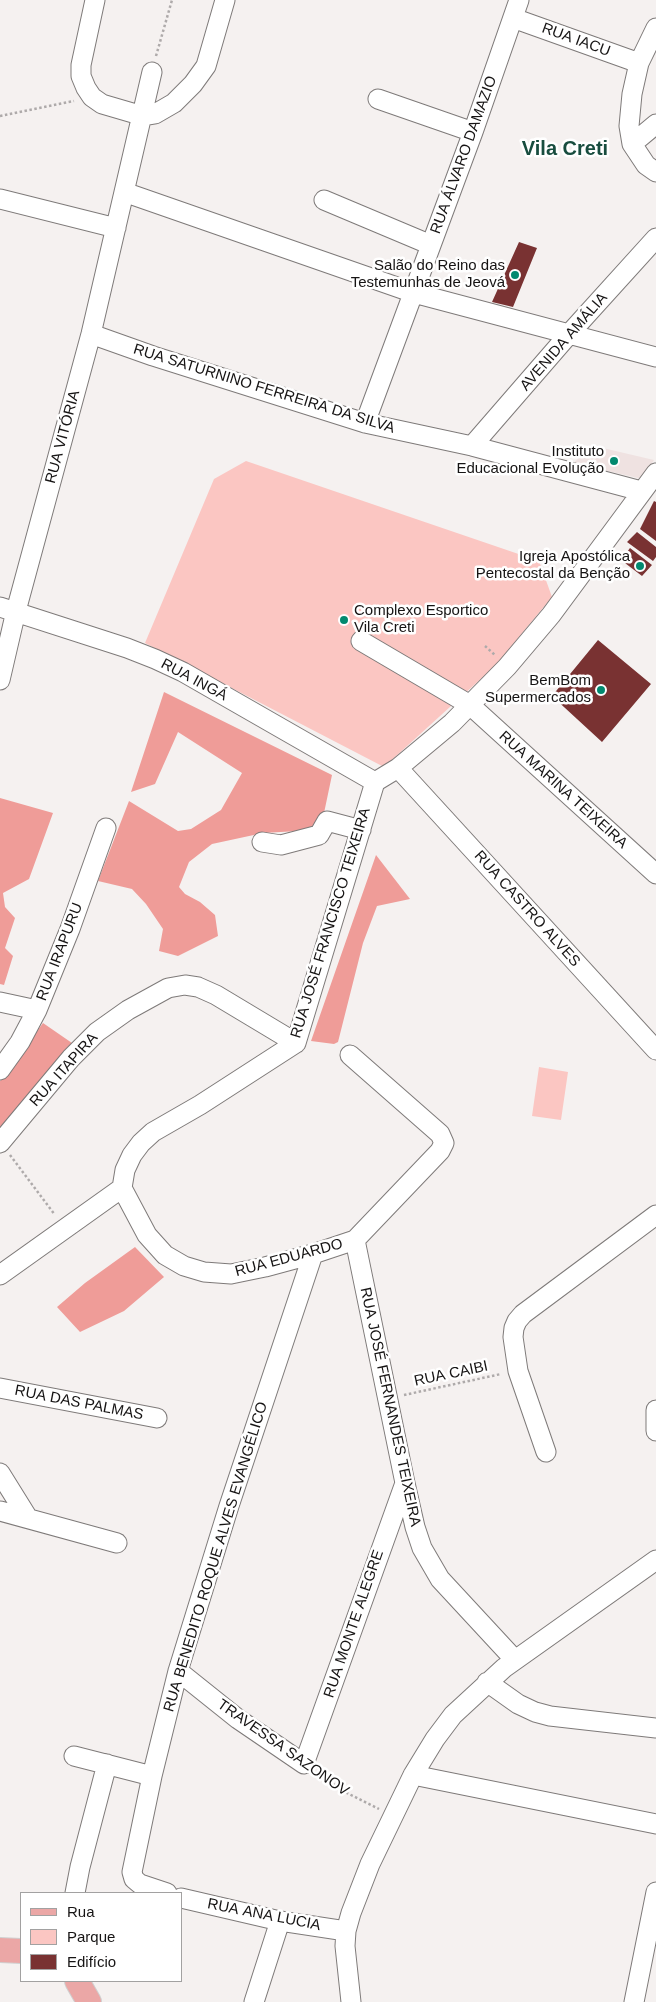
<!DOCTYPE html>
<meta charset="utf-8">
<style>
body{margin:0}
#map{position:relative;width:656px;height:2002px;overflow:hidden;background:#f5f1f0;font-family:Arial,sans-serif}
canvas{display:block}
.legend{position:absolute;left:20px;top:1892px;width:162px;height:90px;box-sizing:border-box;background:#fff;border:1px solid #a2a1a1;margin:0;padding:6px 9px;list-style:none;font-size:15px;color:#161414}
.legend li{display:flex;align-items:center;gap:10px;height:25px}
.legend b{width:25px;border:1px solid #a2a1a1}
</style>
<div id="map">
<canvas width="656" height="2002"></canvas>
<ul class="legend">
<li><b style="height:6px;background:#eba7a6"></b>Rua</li>
<li><b style="height:14px;background:#fbc6c2"></b>Parque</li>
<li><b style="height:14px;background:#793232"></b>Edifício</li>
</ul>
</div>
<script>
const c = document.querySelector('canvas').getContext('2d');
c.lineJoin = 'round';
function paint(path, color) { c.fillStyle = color; c.fill(path, 'evenodd'); }
const poly = rows => new Path2D(rows.map(r => 'M' + r).join(''));
function stroke(path, color, width, dash) { c.strokeStyle = color; c.lineWidth = width; c.lineCap = dash ? 'butt' : 'round'; c.setLineDash(dash || []); c.stroke(path); }
function drawText(font, color, halo, rows, align = 'center') {
  c.font = font + ' Arial,sans-serif'; c.lineWidth = 5; c.setLineDash([]); c.textBaseline = 'middle'; c.strokeStyle = halo; c.fillStyle = color; for (const [text, x, y, turn = 0] of rows) {
    c.save(); c.translate(x, y); c.rotate((+turn || 0) * Math.PI / 180); c.textAlign = isNaN(turn) ? turn : align; if (halo) c.strokeText(text, 0, 0); c.fillText(text, 0, 0); c.restore();
  }
}
paint(poly([
 [590,445,654,460,642,479,574,463]
]), '#efe2e1');
paint(poly([
 [246,461,539,561,552,597,495,666,384,767,145,643,214,479],
 [539,1067,568,1072,561,1120,532,1116]
]), '#fbc6c2');
paint(poly([
 [164,692,332,775,324,813,316,830,263,833,212,844,189,862,179,887,185,894,200,902,215,915,218,936,178,956,159,951,163,929,146,904,132,889,98,881,129,801,178,831,191,829,221,810,242,773,178,732,155,784,131,792],
 [0,798,53,813,29,879,3,893,5,907,15,918,5,948,13,956,4,985,0,984],
 [376,855,410,899,377,906,363,943,338,1042,334,1044,311,1041],
 [43,1023,72,1043,0,1131,0,1081],
 [135,1247,164,1277,124,1311,80,1332,57,1307,85,1283]
]), '#ef9c98');
paint(poly([
 [519,242,537,248,513,307,492,302],
 [654,501,656,502,656,541,640,529],
 [637,532,656,547,656,557,653,561,627,542],
 [630,548,652,565,642,576,621,560],
 [598,640,651,684,602,742,552,696]
]), '#793232');
const minor = poly([
 [95,0,81,65,81,76,86,88,92,97,102,104,143,116,155,114,174,103,193,84,206,66,225,0],
 [513,18,639,63],
 [656,28,639,63,632,94,629,126,632,144,646,165,656,172],
 [378,99,473,132],
 [632,144,656,124],
 [124,192,414,293,656,357],
 [0,199,116,228],
 [324,200,431,245],
 [91,334,153,356,365,423,472,446,641,491],
 [365,423,473,132,519,0],
 [472,446,570,333,656,238],
 [0,607,127,648,155,659,183,672,375,782],
 [361,641,470,705,656,874],
 [0,680,16,611,91,334,152,72],
 [398,768,656,1050],
 [375,782,398,768,452,723,507,667,551,615,656,473],
 [262,842,281,845,319,835,327,821,361,830],
 [0,1002,37,1010],
 [0,1070,20,1042,37,1010,70,929,106,828],
 [0,1143,71,1058,97,1032,128,1010,168,988,185,985,198,987,216,995,296,1043],
 [122,1188,147,1235,165,1255,184,1266,204,1272,231,1274,265,1267,313,1254,355,1240,440,1151,444,1143,440,1134,350,1055],
 [122,1188,125,1170,132,1155,141,1143,153,1132,200,1105,296,1043,375,782],
 [355,1240,405,1483,415,1527,422,1548,440,1579,515,1660],
 [0,1275,122,1188],
 [0,1388,157,1418],
 [656,1410,656,1431],
 [546,1452,518,1371,513,1337,514,1328,517,1321,523,1314,656,1215],
 [0,1473,28,1518],
 [0,1511,117,1543],
 [178,1671,238,1719,304,1764,405,1483],
 [487,1682,518,1704,535,1712,550,1716,656,1728],
 [74,1756,152,1776],
 [413,1775,656,1824],
 [75,1893,80,1867,107,1764],
 [167,1893,140,1884,134,1879,132,1872,152,1776,178,1671,229,1506,313,1254],
 [181,1898,280,1921,346,1931],
 [254,2002,280,1921],
 [351,2002,345,1946,346,1931,351,1913,370,1864,413,1775,435,1739,453,1715,504,1668,656,1560],
 [634,2002,656,1892]
]);
const major = poly([
 [0,1950,21,1951],
 [77,1981,89,2002]
]);
stroke(minor, '#7e7a79', 21);
stroke(major, '#d0d0d0', 26);
stroke(poly([
 [156,56,172,0],
 [0,116,74,101],
 [485,646,496,656],
 [10,1155,55,1215],
 [404,1395,501,1374],
 [317,1773,345,1792,379,1809]
]), '#aeaaaa', 2.5, [2.5, 2.5]);
stroke(minor, '#fff', 19);
stroke(major, '#eba7a6', 24);
for (const [x, y, r, color] of [
 [515,275,5,"#02896f"],
 [614,461,5,"#02896f"],
 [640,566,5,"#02896f"],
 [344,620,5,"#02896f"],
 [601,690,5,"#02896f"]
]) { const dot = new Path2D(); dot.arc(x, y, r, 0, 2 * Math.PI); c.fillStyle = color; c.fill(dot); stroke(dot, '#fff', 2); }
drawText('15px', '#161414', '#fff', [
 ["RUA IACU",576,40,20],
 ["RUA ÁLVARO DAMAZIO",464,155,-70],
 ["AVENIDA AMÁLIA",564,342,-49],
 ["RUA SATURNINO FERREIRA DA SILVA",264,389,17],
 ["RUA VITÓRIA",63,437,-75],
 ["RUA INGÁ",194,680,28],
 ["RUA MARINA TEIXEIRA",563,790,42],
 ["RUA CASTRO ALVES",527,909,48],
 ["RUA JOSÉ FRANCISCO TEIXEIRA",331,923,-73],
 ["RUA IRAPURU",60,952,-69],
 ["RUA ITAPIRA",64,1070,-48],
 ["RUA EDUARDO",289,1258,-15],
 ["RUA CAIBI",451,1374,-12],
 ["RUA DAS PALMAS",79,1403,11],
 ["RUA JOSÉ FERNANDES TEIXEIRA",390,1407,78],
 ["RUA BENEDITO ROQUE ALVES EVANGÉLICO",216,1557,-73],
 ["RUA MONTE ALEGRE",354,1624,-71],
 ["TRAVESSA SAZONOV",283,1748,35],
 ["RUA ANA LUCIA",264,1915,11]
]);
drawText('15px', '#161414', '#fff', [
 ["Salão do Reino das",505,266],
 ["Testemunhas de Jeová",505,283],
 ["Instituto",604,452],
 ["Educacional Evolução",604,469],
 ["Igreja Apostólica",630,557],
 ["Pentecostal da Benção",630,574],
 ["Complexo Esportico",354,611,"left"],
 ["Vila Creti",354,628,"left"],
 ["BemBom",591,681],
 ["Supermercados",591,698]
], 'right');
drawText('bold 20px', '#184d3f', '#fff', [
 ["Vila Creti",565,149]
]);
</script>
